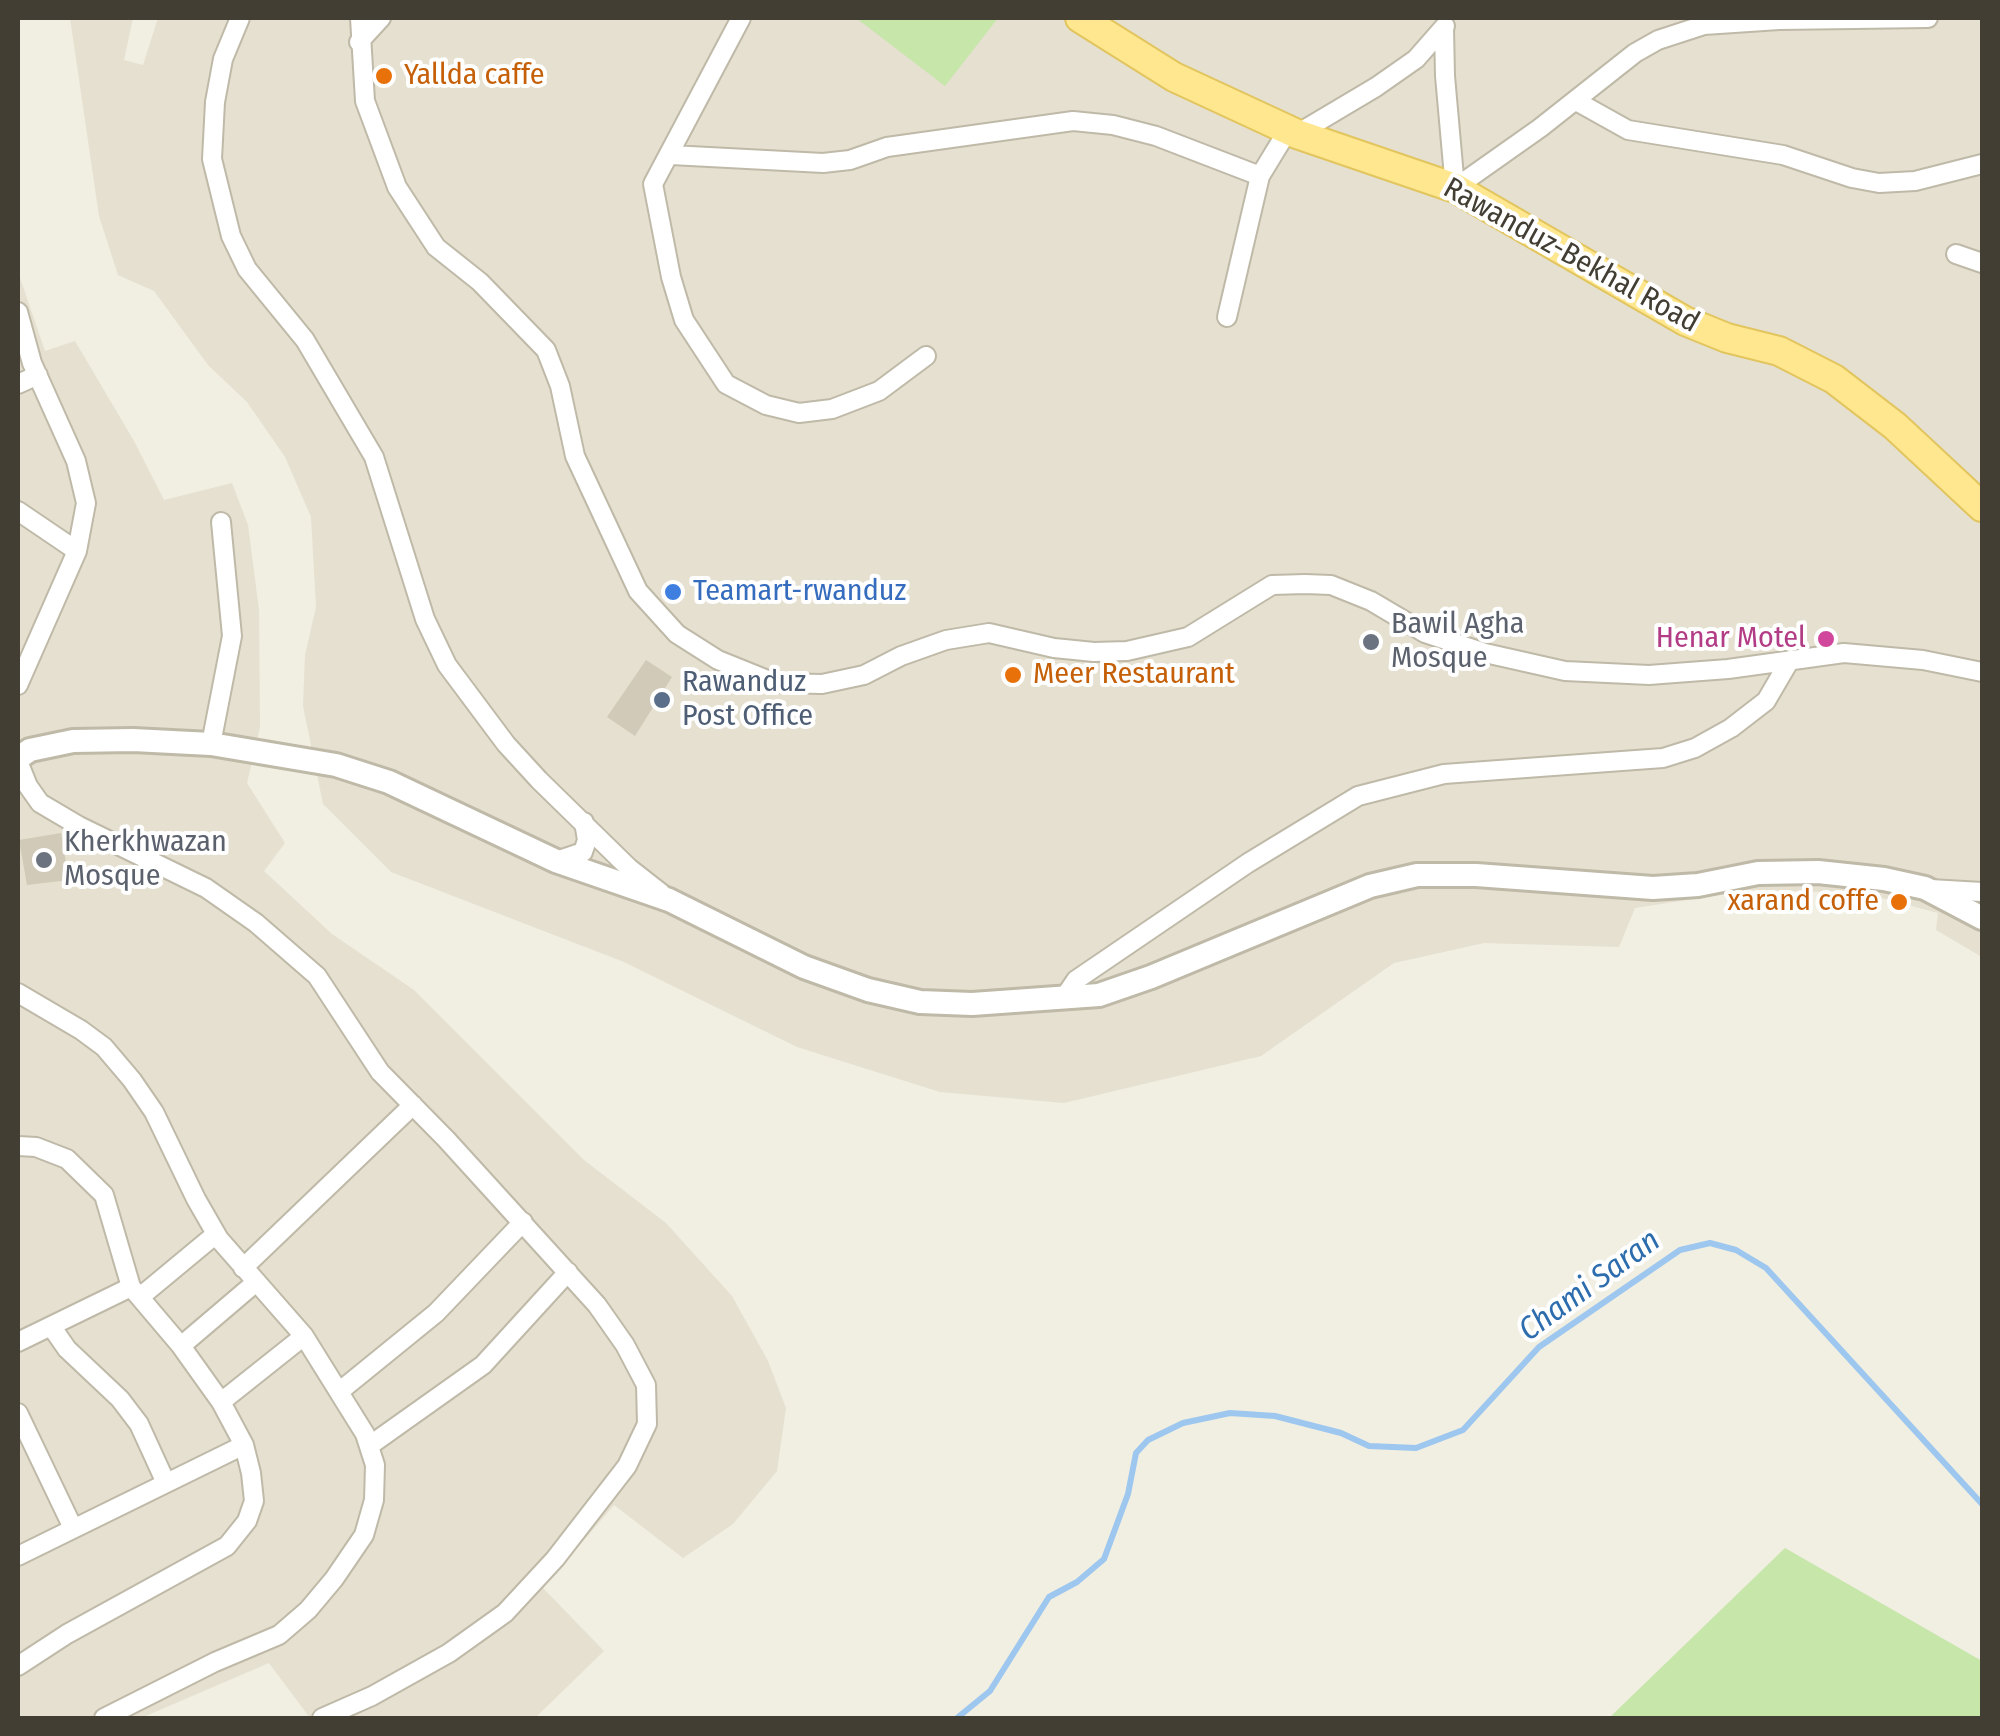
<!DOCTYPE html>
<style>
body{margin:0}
#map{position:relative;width:2000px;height:1736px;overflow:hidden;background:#f1eee2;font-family:"Fira Sans Condensed",sans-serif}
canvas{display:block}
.frame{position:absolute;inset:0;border:20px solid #423e33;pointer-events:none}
</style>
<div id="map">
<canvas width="2000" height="1736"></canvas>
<div class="frame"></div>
</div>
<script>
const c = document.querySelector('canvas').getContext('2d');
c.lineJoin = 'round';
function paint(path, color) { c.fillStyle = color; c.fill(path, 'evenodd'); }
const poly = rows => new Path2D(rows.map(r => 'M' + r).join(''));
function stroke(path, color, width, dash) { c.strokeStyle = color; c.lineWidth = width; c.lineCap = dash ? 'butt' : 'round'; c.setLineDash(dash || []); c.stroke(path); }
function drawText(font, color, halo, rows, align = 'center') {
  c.font = font + ' "Fira Sans Condensed",sans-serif'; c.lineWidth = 8; c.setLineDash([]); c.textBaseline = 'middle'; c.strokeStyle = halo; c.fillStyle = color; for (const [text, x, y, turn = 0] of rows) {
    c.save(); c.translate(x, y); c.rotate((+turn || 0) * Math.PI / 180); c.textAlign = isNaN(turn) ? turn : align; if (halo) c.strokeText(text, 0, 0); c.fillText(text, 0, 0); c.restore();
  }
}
paint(poly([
 [70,18,133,18,124,60,143,65,158,18,1982,18,1982,957,1936,930,1938,913,1863,893,1752,890,1635,908,1619,947,1484,943,1394,963,1261,1056,1064,1103,940,1092,797,1047,624,962,391,872,323,804,303,706,305,655,316,607,311,517,285,457,247,402,208,365,154,291,118,275,99,216],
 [18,272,45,351,75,341,134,441,164,500,232,483,248,525,259,610,260,727,247,783,285,843,264,871,332,934,414,990,584,1160,666,1223,732,1296,768,1361,786,1408,777,1471,733,1524,683,1558,614,1505,543,1588,604,1651,535,1718,310,1718,269,1663,141,1718,18,1718]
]), '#e5e0d0');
paint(poly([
 [856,18,998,18,945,86],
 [1785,1548,1982,1661,1982,1718,1609,1718]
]), '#c6e6aa');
stroke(poly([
 [957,1718,990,1691,1049,1597,1077,1582,1104,1559,1128,1494,1136,1453,1148,1440,1183,1423,1230,1413,1275,1416,1341,1433,1369,1446,1416,1448,1463,1430,1539,1347,1680,1250,1710,1243,1736,1250,1766,1268,1982,1504]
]), '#9dc7ef', 6);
paint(poly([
 [646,660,672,677,635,736,607,717],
 [61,833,69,880,27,885,19,840]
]), '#d2cab8');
const minor = poly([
 [240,18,223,59,215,102,212,159,231,236,247,269,305,340,374,457,425,619,447,665,506,744,539,780,629,868,661,893],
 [360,18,365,101,397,187,436,247,480,282,546,350,560,386,575,456,638,591,677,634,718,660,775,683,822,684,864,675,901,656,946,640,989,633,1054,648,1094,652,1127,651,1188,637,1272,585,1305,584,1331,585,1371,601,1425,633,1485,653,1565,671,1649,675,1728,669,1844,653,1923,660,1982,672],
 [741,18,653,184,671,277,684,320,726,384,766,405,799,413,832,409,879,391,926,356],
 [1444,28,1445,76,1455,188,1540,128,1635,53,1658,40,1704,25,1779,20,1928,18],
 [359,42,381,18],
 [1576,101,1628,130,1783,155,1852,178,1879,183,1915,181,1982,164],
 [1297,134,1376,87,1416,59,1445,26],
 [671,155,823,163,850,160,887,147,1073,121,1113,125,1156,136,1260,176],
 [1956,254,1982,263],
 [18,312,32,363,76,461,86,503,77,551,18,685],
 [1227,317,1260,176,1288,130],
 [18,384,38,375],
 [18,511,77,551],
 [211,744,232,636,221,522],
 [18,761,28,786,40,803,79,826,206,888,256,923,317,976,380,1072,446,1139,597,1305,625,1345,646,1385,647,1424,627,1466,555,1559,505,1613,449,1653,372,1696,322,1718],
 [556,861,583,852,587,840,584,822],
 [1930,889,1982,892],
 [18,993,81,1030,104,1047,132,1080,154,1112,196,1199,219,1239,304,1336,365,1434,375,1465,374,1500,364,1535,334,1579,308,1610,279,1635,215,1662,104,1718],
 [1063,999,1076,980,1248,863,1358,796,1444,774,1663,758,1695,748,1731,728,1766,701,1790,660],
 [18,1146,36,1147,67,1159,104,1195,131,1287,181,1346,221,1402,244,1445,251,1473,254,1501,247,1521,227,1546,67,1634,18,1666],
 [243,1268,413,1105],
 [140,1297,216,1234],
 [51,1326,67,1349,120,1399,139,1424,166,1483],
 [18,1342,131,1287],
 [181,1346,255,1283],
 [340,1391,436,1313,523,1222],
 [221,1402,304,1336],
 [18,1413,73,1528],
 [369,1446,483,1365,568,1272],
 [18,1556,244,1445]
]);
const tertiary = poly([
 [18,758,30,750,73,741,133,740,211,744,336,765,389,782,556,861,669,900,804,967,868,990,920,1002,972,1004,1099,995,1151,977,1370,886,1417,875,1476,875,1653,888,1698,885,1758,873,1818,872,1884,879,1925,888,1982,918]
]);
const primary = poly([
 [1080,18,1174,77,1297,134,1455,188,1685,321,1727,338,1779,351,1834,379,1895,426,1982,507]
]);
stroke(minor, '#bfb9a8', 22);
stroke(tertiary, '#bfb9a8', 28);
stroke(primary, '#e2c55f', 32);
stroke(minor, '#fff', 18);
stroke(tertiary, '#fff', 22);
stroke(primary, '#fee78e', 28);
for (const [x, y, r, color] of [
 [384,76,10,"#e8710a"],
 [673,592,10,"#3f7fe0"],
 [1826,639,10,"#d1479c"],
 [1371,642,10,"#6b7280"],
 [1013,675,10,"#e8710a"],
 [662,700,10,"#5c6f8a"],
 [44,860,10,"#6b7280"],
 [1899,902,10,"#e8710a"]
]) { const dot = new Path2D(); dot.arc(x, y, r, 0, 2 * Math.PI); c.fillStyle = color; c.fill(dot); stroke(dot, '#fff', 4); }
drawText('30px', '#c56008', '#fff', [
 ["Yallda caffe",404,76],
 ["Meer Restaurant",1033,675],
 ["xarand coffe",1879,902,"right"]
], 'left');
drawText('30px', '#423e33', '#fff', [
 ["Rawanduz-Bekhal Road",1571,256,29]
]);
drawText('30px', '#366cbe', '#fff', [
 ["Teamart-rwanduz",693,592]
], 'left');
drawText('30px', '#5b616d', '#fff', [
 ["Bawil Agha",1391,625],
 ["Mosque",1391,659],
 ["Kherkhwazan",64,843],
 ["Mosque",64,877]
], 'left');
drawText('30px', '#b23c85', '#fff', [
 ["Henar Motel",1806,639]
], 'right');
drawText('30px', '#4e5e75', '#fff', [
 ["Rawanduz",682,683],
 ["Post Office",682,717]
], 'left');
drawText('italic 32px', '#2d6dad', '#fff', [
 ["Chami Saran",1590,1286,-36]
]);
</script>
